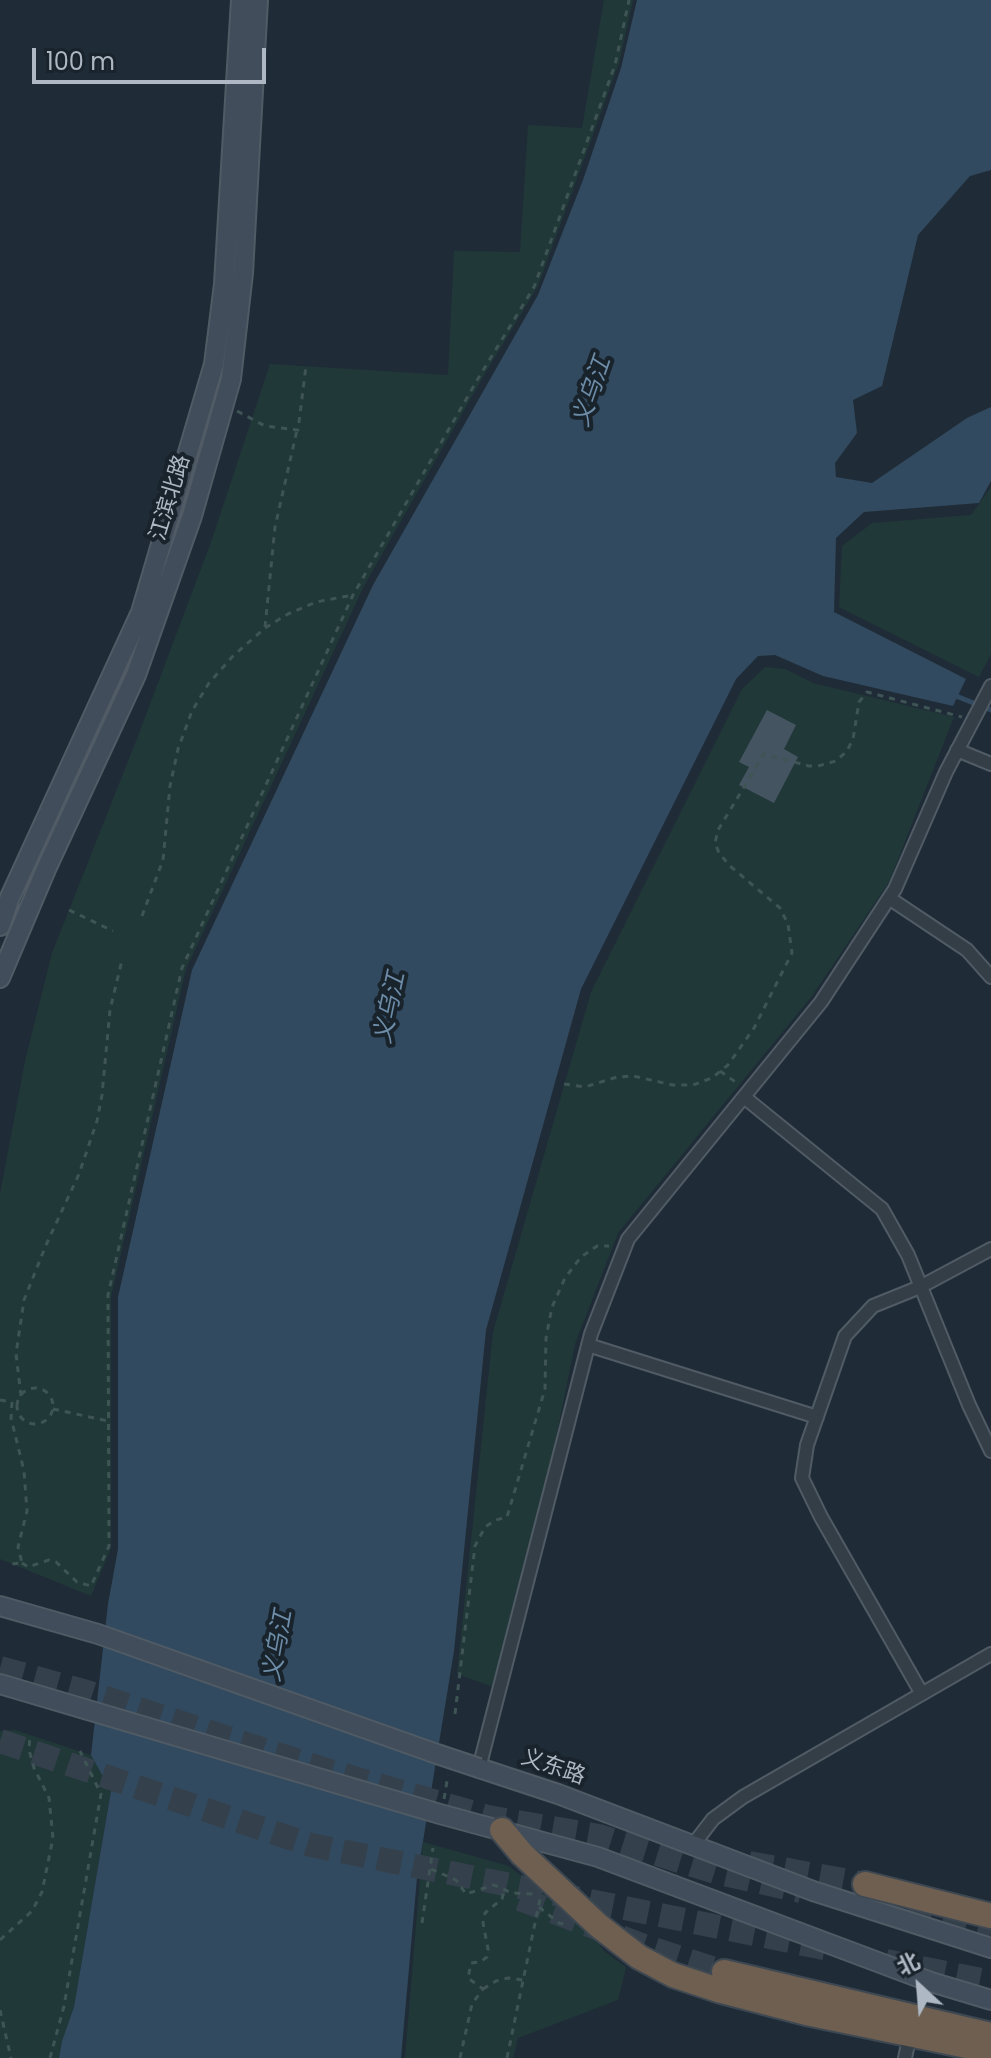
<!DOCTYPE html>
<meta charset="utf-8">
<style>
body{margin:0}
#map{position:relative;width:991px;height:2058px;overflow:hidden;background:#1f2c37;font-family:Poppins,"Noto Sans SC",sans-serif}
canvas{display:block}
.north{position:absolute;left:879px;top:1946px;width:80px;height:80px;-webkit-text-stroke:6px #19232c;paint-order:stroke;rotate:334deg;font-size:22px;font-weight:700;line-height:32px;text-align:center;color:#adb8c4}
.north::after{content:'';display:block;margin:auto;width:28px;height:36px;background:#adb8c4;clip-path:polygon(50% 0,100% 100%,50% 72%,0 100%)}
.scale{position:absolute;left:32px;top:48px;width:234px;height:36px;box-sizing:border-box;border:4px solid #adb8c4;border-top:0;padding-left:10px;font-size:24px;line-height:28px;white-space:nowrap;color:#adb8c4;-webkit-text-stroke:6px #19232c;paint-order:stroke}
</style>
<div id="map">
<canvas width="991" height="2058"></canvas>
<div class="north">北</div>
<div class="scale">100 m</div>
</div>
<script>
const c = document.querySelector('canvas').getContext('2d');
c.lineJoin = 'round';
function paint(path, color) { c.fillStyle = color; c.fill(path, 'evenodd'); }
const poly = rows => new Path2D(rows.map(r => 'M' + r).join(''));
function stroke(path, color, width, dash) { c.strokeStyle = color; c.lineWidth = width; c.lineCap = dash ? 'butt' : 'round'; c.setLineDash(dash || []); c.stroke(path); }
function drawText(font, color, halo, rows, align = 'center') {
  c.font = font + ' Poppins,"Noto Sans SC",sans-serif'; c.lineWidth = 8; c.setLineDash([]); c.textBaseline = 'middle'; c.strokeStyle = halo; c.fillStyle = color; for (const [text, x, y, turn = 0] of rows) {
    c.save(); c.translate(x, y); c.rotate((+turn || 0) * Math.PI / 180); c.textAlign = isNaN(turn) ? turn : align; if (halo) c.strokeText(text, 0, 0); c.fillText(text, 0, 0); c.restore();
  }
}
paint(poly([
 [604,0,633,0,619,63,538,286,483,377,364,586,186,969,111,1297,111,1548,91,1596,0,1559,0,1194,25,1061,52,953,138,736,211,542,270,364,448,375,454,251,520,252,528,125,582,128],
 [991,487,991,654,979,677,839,607,842,546,872,523,971,515],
 [765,667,785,669,813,683,954,717,889,882,812,996,618,1233,575,1344,505,1691,457,1674,493,1332,591,992,742,689],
 [15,1730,91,1755,111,1791,74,2008,62,2041,59,2058,0,2058,0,1731],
 [423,1842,509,1866,586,1927,605,1952,626,1967,618,2000,518,2038,513,2058,405,2058]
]), '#213838');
paint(poly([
 [637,0,991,0,991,170,970,176,918,235,882,386,853,400,857,433,835,463,836,477,872,483,967,418,991,407,991,481,979,503,864,512,836,538,834,612,966,679,953,706,823,676,775,655,758,656,736,679,581,989,486,1330,454,1651,417,1878,401,2058,59,2058,62,2041,74,2007,111,1791,91,1755,108,1604,118,1549,118,1297,192,970,373,585,538,295,583,180,621,68]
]), '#324a5f');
stroke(poly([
 [951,694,991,710]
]), '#324a5f', 5);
paint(poly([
 [767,710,796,725,784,749,798,757,774,803,739,785,749,767,739,762]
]), '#455461');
stroke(poly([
 [0,1668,87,1692,323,1769,488,1817,599,1836,715,1872,801,1891],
 [0,1741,311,1845,834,1950],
 [749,1863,865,1884],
 [520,1899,644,1946,724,1972],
 [907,1915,991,1934],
 [886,1961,991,1982]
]), '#34414c', 24, [24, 12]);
const street = poly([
 [957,750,991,764],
 [889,898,967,950,991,977],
 [744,1097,882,1209,908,1255,969,1405,991,1451],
 [588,1345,817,1417],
 [922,1694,821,1517,802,1478,807,1445,845,1336,873,1306,920,1287,991,1249],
 [479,1768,591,1334,628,1239,821,1002,895,889,946,772,991,686],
 [693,1845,713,1819,743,1797,991,1654],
 [905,2058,910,2035]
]);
const secondary = poly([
 [0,926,10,897,141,612,214,364,224,284,241,0],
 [0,978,47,867,136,675,192,516,231,379,243,273,258,0],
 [0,1606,98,1634,437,1754],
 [0,1684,440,1814,598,1857,931,1982,991,2000],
 [479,1768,558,1794,813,1891,991,1948]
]);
const highway = poly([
 [502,1830,522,1854,599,1926,639,1957,673,1975,721,1991,806,2013,991,2051],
 [865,1884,991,1916],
 [724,1972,991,2035]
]);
stroke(street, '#505b65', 16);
stroke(secondary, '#505b65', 22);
stroke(highway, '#3e4852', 28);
stroke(poly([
 [237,411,265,426,298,430,306,366],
 [265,627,275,527,297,430],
 [69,910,113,931],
 [142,916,163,860,170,786,178,749,192,711,209,683,233,656,265,628,288,614,316,602,353,595],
 [720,1071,737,1083],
 [564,1084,585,1087,617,1077,633,1076,673,1085,693,1085,712,1078,728,1065,754,1028,792,953,788,924,780,908,730,866,719,853,715,843,718,830,764,754,809,766,818,766,836,761,847,751,853,739,859,702,867,692,962,717],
 '17 1406a18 18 0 1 1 36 0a18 18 0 1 1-36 0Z',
 [21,1396,16,1354,24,1300,46,1245,79,1174,97,1121,102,1095,110,1010,122,960],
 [0,1400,12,1402],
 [12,1402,11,1418,24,1471,27,1511,18,1547,22,1563,12,1564],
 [53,1409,108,1421],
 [22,1563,28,1567,49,1560,56,1562,77,1582,91,1586,109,1546,108,1295,182,968,353,595,479,377,534,287,615,65,629,0],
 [455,1714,475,1546,485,1527,496,1520,507,1517,545,1389,546,1338,552,1307,565,1278,581,1257,597,1246,609,1246],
 [444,1799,448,1775],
 [431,1869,456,1880,466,1894,494,1885,512,1893,534,1894],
 [539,1907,559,1923,569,1925],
 [422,1923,433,1848],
 [0,1940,32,1911,42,1892,53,1838,49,1798,34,1768,29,1750,30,1735],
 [483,1989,496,1981,508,1978,523,1980],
 [0,2010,11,2058],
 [50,2058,64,2006,101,1794,80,1751],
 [460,2058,472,2004,483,1989,468,1978,471,1963,480,1962,487,1957,488,1949,483,1923,485,1913,502,1899,504,1889],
 [507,2058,540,1899]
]), '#3f5455', 3, [6, 6]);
stroke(street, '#333e47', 12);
stroke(secondary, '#414d5a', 18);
stroke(highway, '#6e5f50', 24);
const secondaryBridge = poly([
 [437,1754,479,1768]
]);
stroke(secondaryBridge, '#505b65', 22, []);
stroke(secondaryBridge, '#414d5a', 18);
drawText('22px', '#adb8c4', '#19232c', [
 ["江滨北路",171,498,-73],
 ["义东路",553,1768,19]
]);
drawText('italic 24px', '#6d8da9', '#19232c', [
 ["义乌江",593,392,-71],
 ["义乌江",391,1008,-78],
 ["义乌江",279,1646,-80]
]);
</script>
